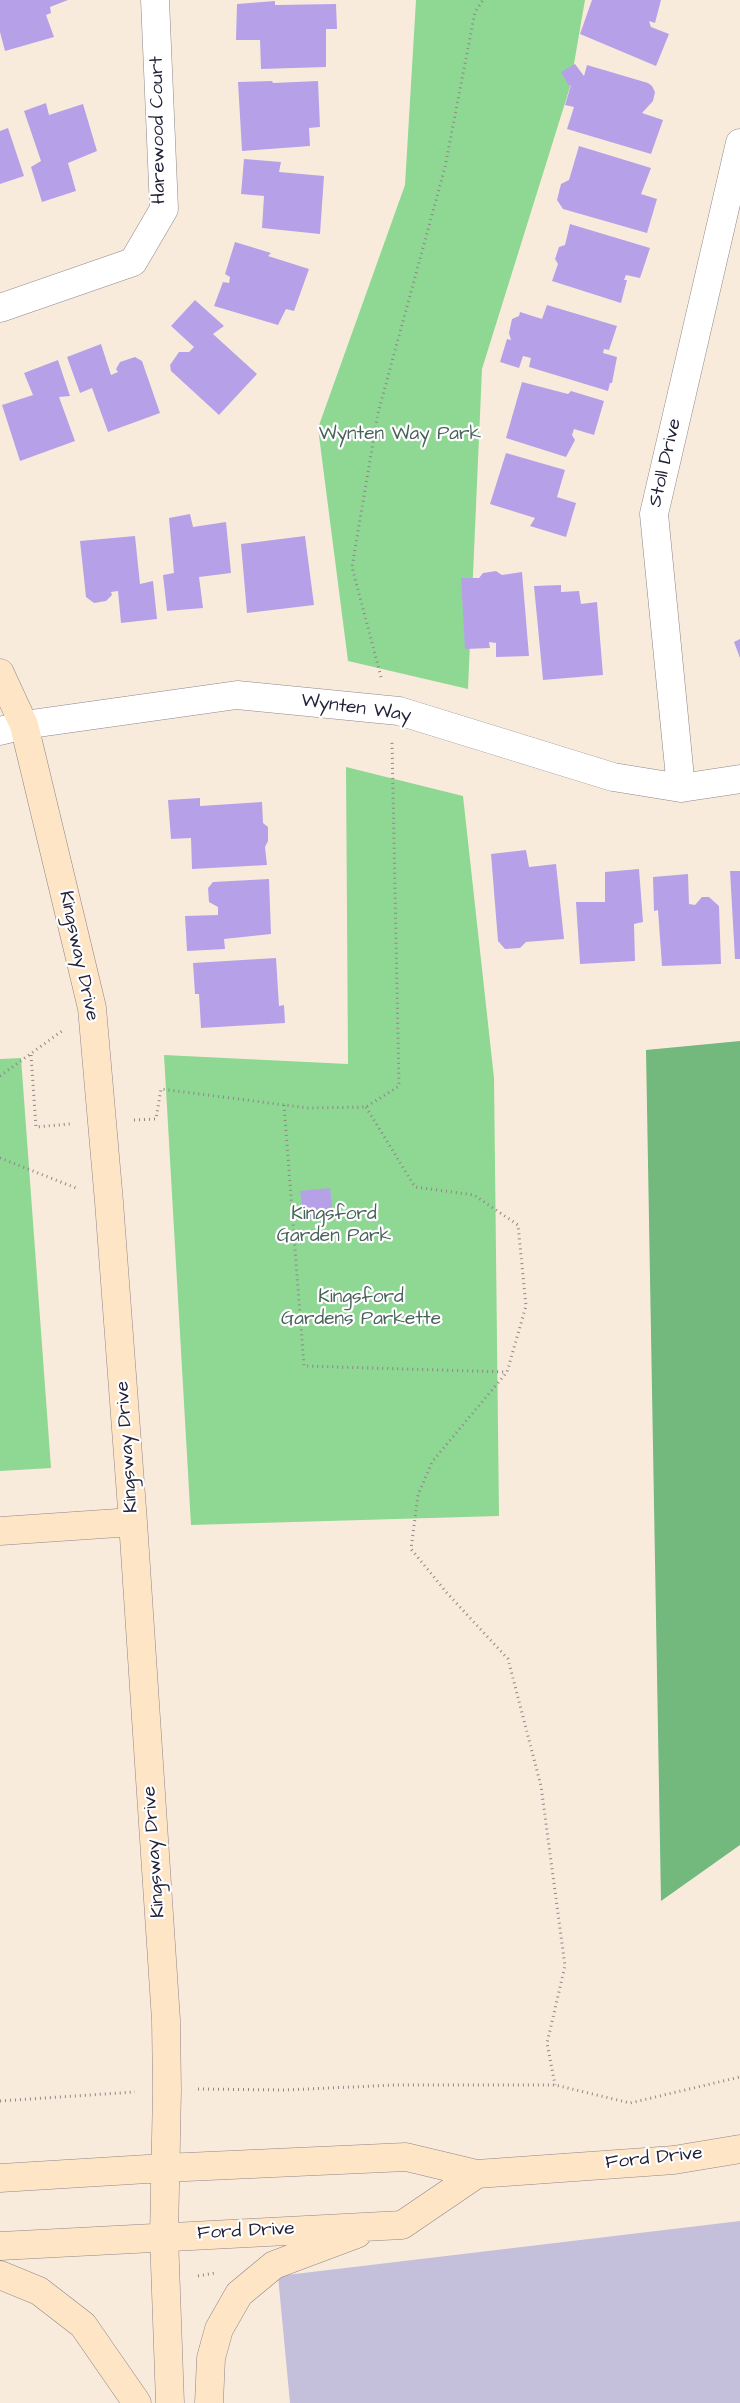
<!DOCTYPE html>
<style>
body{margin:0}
canvas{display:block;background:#f9ebdb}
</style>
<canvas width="740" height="2403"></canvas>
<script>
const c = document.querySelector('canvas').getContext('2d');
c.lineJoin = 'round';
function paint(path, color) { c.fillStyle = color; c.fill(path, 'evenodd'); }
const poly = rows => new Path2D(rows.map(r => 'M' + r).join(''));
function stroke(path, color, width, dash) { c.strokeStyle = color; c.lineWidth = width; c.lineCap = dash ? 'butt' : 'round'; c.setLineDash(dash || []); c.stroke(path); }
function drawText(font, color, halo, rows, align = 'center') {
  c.font = font + ' "Architects Daughter",sans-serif'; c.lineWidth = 4.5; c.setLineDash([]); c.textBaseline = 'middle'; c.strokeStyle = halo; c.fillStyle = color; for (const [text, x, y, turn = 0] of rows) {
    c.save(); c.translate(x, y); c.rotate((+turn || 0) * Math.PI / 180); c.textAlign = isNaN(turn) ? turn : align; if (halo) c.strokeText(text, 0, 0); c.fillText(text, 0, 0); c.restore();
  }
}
paint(poly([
 [740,2221,740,2403,290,2403,278,2276]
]), '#c4c0db');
paint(poly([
 [416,0,585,0,570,87,482,369,468,689,348,661,318,428,405,185],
 [346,767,463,796,494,1078,499,1516,191,1525,164,1055,348,1064],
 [21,1058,51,1468,0,1471,0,1059]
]), '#8fd893');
paint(poly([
 [740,1041,740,1845,661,1901,646,1050]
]), '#73b87d');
paint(poly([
 [0,0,68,0,50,7,51,13,46,15,54,37,5,51,0,32],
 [592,0,661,0,655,23,649,21,651,27,669,34,656,66,580,34],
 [275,1,275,5,336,4,337,29,326,29,326,67,261,69,260,40,236,40,237,4],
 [575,64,584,76,587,65,648,83,652,86,655,92,653,101,642,113,663,120,651,154,567,129,574,107,565,105,571,85,569,86,561,72],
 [272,81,273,83,318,81,320,127,309,128,310,146,242,151,238,82],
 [46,103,49,115,83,104,97,151,68,163,76,191,42,202,31,167,41,161,24,111],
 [8,128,24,176,0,184,0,131],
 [579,146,651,168,641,194,657,199,647,233,563,209,557,200,561,184,569,180],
 [244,159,281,162,279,172,324,176,320,234,262,228,264,196,241,194],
 [570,224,650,248,640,278,626,275,624,280,627,280,621,303,552,281,558,264,555,259,559,247,565,245],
 [235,242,271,253,268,256,309,269,294,311,286,309,278,325,214,306,223,282,229,283,230,277,225,274],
 [195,300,224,326,213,334,257,374,219,415,171,371,170,365,179,352,189,352,194,347,171,326],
 [547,305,617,326,609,350,604,349,603,353,617,357,612,383,610,383,608,391,529,367,531,358,523,356,519,368,500,362,507,339,511,340,509,333,512,319,519,316,520,312,542,319],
 [101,344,111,375,118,372,116,369,120,362,135,357,142,361,160,413,108,432,92,388,80,393,67,357],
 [58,360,70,396,59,397,75,441,20,461,2,405,33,395,24,373],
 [522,382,568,394,571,391,604,401,594,435,574,429,572,435,575,440,566,457,506,438],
 [506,453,565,470,557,497,576,503,566,537,530,526,535,518,490,504],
 [190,514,193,527,226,522,231,573,199,577,203,608,167,611,163,575,174,573,169,518],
 [135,536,140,584,153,581,157,619,121,623,118,591,111,592,112,595,106,601,94,603,86,597,80,541],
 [305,536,314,605,247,613,241,544],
 [496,571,502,575,522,572,529,656,496,657,496,643,489,642,490,648,465,649,461,578,479,578,483,573],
 [561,585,561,592,579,591,581,604,597,602,603,675,543,680,534,586],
 [740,639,740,658,734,642],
 [200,798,200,806,262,802,263,823,268,827,268,841,265,847,267,865,192,869,191,838,171,839,168,800],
 [526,850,529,867,556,864,564,939,526,942,520,948,505,949,498,941,491,854],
 [639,869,643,922,634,924,635,961,580,964,576,902,605,902,605,872],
 [730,871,740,871,740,959,735,959],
 [688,874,689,904,695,905,702,897,709,897,719,906,721,964,662,966,658,910,654,911,653,877],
 [269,879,271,934,224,939,225,949,187,951,185,916,218,915,218,907,209,902,208,888,213,882],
 [276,958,279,1006,284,1005,285,1023,201,1028,199,994,195,994,193,963],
 [330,1188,333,1216,304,1219,300,1191]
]), '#b6a1e9');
const street = poly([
 [0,308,133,262,164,209,155,0],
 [0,731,24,725,237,695,399,711,613,777,681,788,740,779],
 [681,788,654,514,740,143]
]);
const secondary = poly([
 [0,673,24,725,92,1008,109,1202,133,1522,166,2020,167,2090,164,2236,170,2403],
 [0,1531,133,1522],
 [0,2178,164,2168,406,2157,477,2174,674,2160,740,2149],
 [0,2246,402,2225,477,2174],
 [0,2275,39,2291,83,2325,137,2403],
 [209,2403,211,2358,219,2329,239,2294,274,2265,357,2234]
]);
stroke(street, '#8e868b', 29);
stroke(secondary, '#8e868b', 29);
stroke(poly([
 [381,677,352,567,378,413,445,167,475,12,483,0],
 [31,1055,36,1127,70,1124],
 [0,1076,62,1031],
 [284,1105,304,1366,507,1372],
 [366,1107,415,1187,474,1195,518,1225,526,1306,507,1372,432,1462,418,1495,411,1549,447,1593,508,1659,541,1786,565,1966,547,2043,555,2085],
 [134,1120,156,1119,161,1089,308,1108,366,1107,399,1086,392,742],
 [0,1158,76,1188],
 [198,2089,285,2090,396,2085,555,2085,630,2103,740,2077],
 [0,2101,135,2092],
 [198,2276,215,2273]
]), '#8e868b', 3, [1, 4]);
stroke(street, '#fff', 28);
stroke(secondary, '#fee5c5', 28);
drawText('19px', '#22223b', '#fff', [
 ["Harewood Court",159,130,-91],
 ["Stoll Drive",666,463,-77],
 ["Wynten Way",356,709,8],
 ["Kingsway Drive",78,956,78],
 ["Kingsway Drive",128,1447,-94],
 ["Kingsway Drive",155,1852,-94],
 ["Ford Drive",654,2159,-6],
 ["Ford Drive",246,2232,-3]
]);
drawText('19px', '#48625a', '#fff', [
 ["Wynten Way Park",400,435],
 ["Kingsford",334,1215],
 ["Garden Park",334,1237],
 ["Kingsford",361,1298],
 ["Gardens Parkette",361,1320]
]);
</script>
